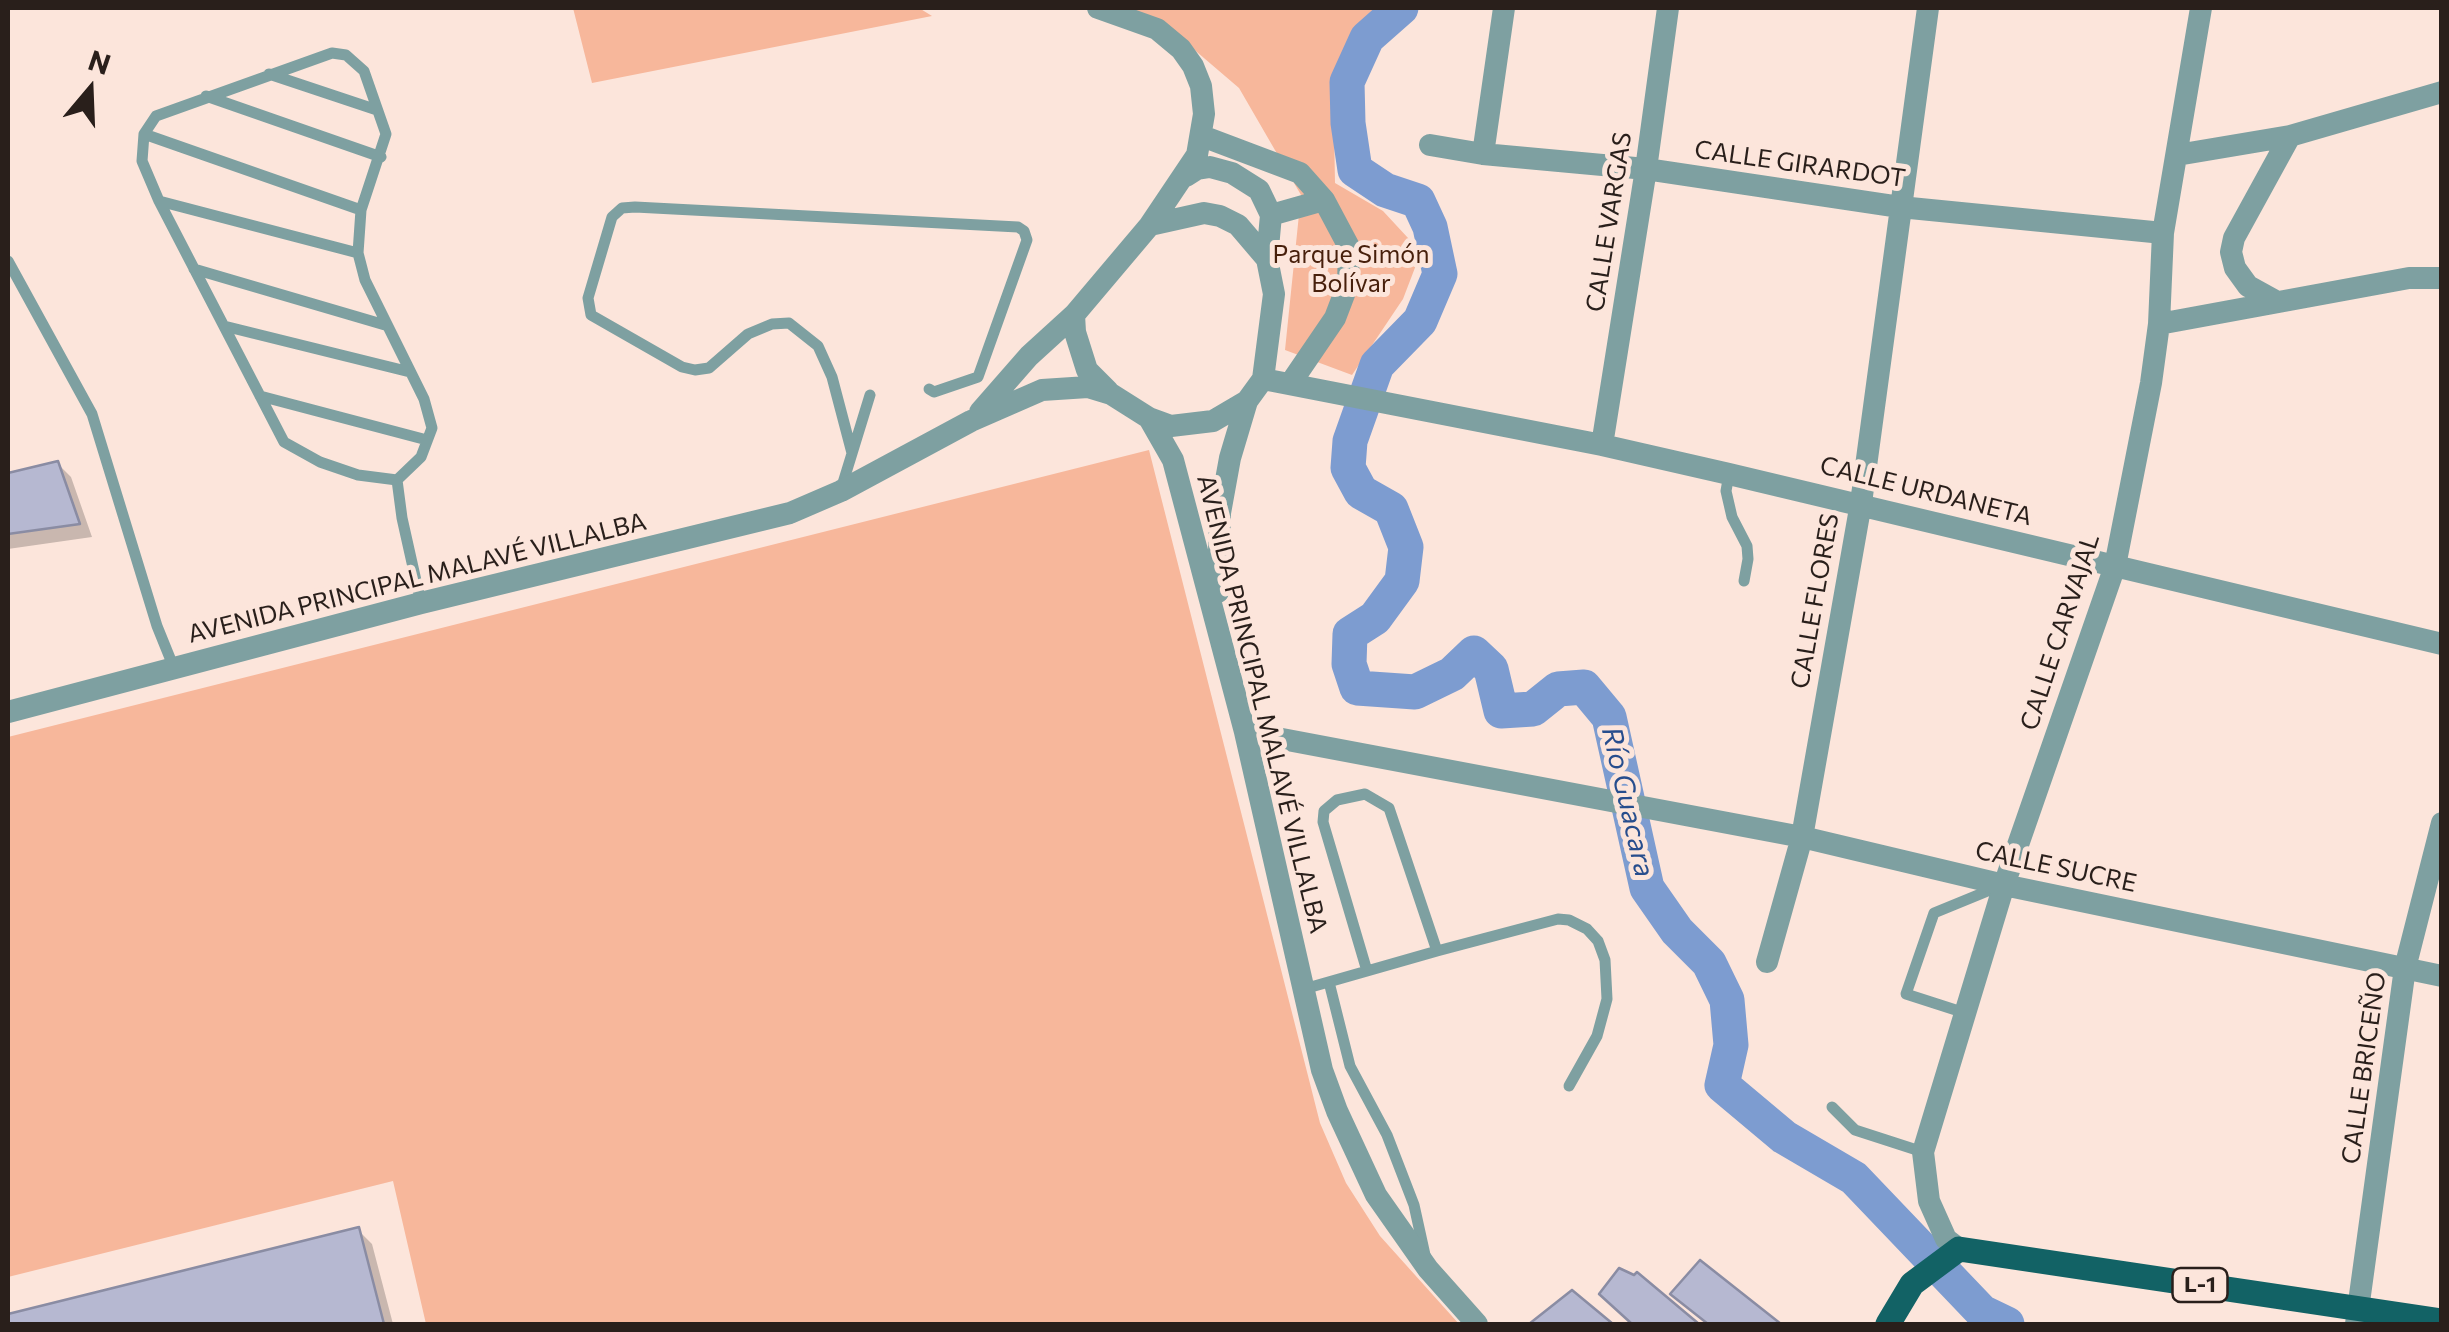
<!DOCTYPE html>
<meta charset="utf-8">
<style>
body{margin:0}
#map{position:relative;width:2449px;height:1332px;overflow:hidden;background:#fce5db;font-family:Commissioner,sans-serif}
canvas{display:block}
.frame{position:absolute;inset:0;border:10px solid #291f1b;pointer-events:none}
.north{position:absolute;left:40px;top:40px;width:100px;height:100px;-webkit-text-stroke:8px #fce5db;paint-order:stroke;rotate:19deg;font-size:28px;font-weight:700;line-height:40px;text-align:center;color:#291f1b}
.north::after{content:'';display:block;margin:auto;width:35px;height:45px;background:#291f1b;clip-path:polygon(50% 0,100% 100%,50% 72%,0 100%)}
</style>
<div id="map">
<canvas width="2449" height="1332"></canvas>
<div class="frame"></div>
<div class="north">N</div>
</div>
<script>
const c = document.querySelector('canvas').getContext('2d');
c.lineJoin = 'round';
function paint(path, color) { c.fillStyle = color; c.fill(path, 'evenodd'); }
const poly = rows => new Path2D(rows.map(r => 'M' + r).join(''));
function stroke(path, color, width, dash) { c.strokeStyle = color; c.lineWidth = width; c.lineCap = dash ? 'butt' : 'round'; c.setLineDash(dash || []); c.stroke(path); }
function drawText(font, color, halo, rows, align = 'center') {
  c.font = font + ' Commissioner,sans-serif'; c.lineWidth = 10; c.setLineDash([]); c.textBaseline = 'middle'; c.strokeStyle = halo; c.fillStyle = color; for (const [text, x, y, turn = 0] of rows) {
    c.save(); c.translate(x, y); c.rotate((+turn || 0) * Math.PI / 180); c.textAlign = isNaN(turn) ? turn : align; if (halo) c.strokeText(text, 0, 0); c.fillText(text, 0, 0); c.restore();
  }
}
paint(poly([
 [573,8,919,8,932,16,592,83],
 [1118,8,1375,8,1333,74,1335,183,1383,211,1421,252,1403,299,1352,375,1285,350,1301,195,1239,88,1163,23],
 [1149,450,1320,1123,1346,1183,1380,1236,1459,1324,426,1324,393,1181,8,1277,8,737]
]), '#f7b79b');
paint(poly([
 [57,463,71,477,92,537,8,549,8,476],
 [358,1230,372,1244,393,1324,8,1324,8,1317]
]), '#0003');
stroke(poly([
 [1401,8,1367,38,1347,82,1348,123,1355,170,1385,190,1418,201,1430,227,1440,274,1420,321,1377,365,1350,441,1348,468,1361,492,1391,509,1406,547,1402,581,1375,618,1350,634,1349,664,1357,688,1415,692,1452,674,1474,653,1491,669,1501,711,1533,709,1558,689,1584,687,1609,717,1647,888,1677,931,1709,963,1727,1000,1731,1045,1722,1085,1784,1137,1854,1178,1982,1312,2007,1324]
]), '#7d9cd0', 35);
const building = poly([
 [58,461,80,524,8,534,8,473,58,461],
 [359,1227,384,1324,8,1324,8,1314,359,1227],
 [1700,1260,1781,1324,1708,1324,1670,1294,1700,1260],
 [1619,1268,1634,1275,1637,1272,1699,1324,1632,1324,1599,1294,1619,1268],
 [1572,1290,1613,1324,1529,1324,1572,1290]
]);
paint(building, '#b6b8d1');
stroke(building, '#8a8ca3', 2.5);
stroke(poly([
 [332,53,346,55,364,71,386,134,361,210,358,253,365,280,424,399,432,428,421,457,397,480,358,475,320,462,284,442,159,201,142,161,144,134,156,116,332,53],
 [269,74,377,110],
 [206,96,381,157],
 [144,134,361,210],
 [159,201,358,253],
 [8,261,92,414,157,626,174,668],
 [194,269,385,325],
 [224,326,410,372],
 [260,396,427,440],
 [852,453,832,377,818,346,789,323,772,324,748,334,709,368,695,370,682,367,591,315,588,298,612,217,622,208,635,207,1018,227,1024,231,1027,240,978,377,934,392,929,389],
 [1729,474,1726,491,1732,517,1747,546,1748,559,1744,581],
 [397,480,402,518,421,603],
 [842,486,870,395],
 [1437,951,1558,919,1569,920,1587,929,1598,941,1605,960,1607,999,1597,1036,1569,1086],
 [1329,982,1350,1066,1387,1135,1414,1205,1425,1255],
 [1304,989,1437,951,1389,808,1365,794,1337,800,1324,811,1323,822,1367,971],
 [1965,1013,1906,994,1934,913,1995,888],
 [1832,1107,1855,1130,1923,1152]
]), '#7ea0a1', 11);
stroke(poly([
 [1098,8,1157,29,1181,49,1193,66,1201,86,1204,114,1197,155,1150,225],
 [1202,136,1300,173,1324,200,1349,247,1348,284,1335,318,1290,384],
 [1430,145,1483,154,1646,169,1900,207,2163,233],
 [1483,154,1504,8],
 [2177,155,2290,136,2442,92],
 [1186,176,1197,169,1210,167,1232,173,1259,190,1271,215,1267,259],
 [1271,215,1324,200],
 [2277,302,2248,286,2235,268,2231,252,2234,238,2290,136],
 [1074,315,1075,332,1087,370,1108,391],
 [2159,324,2409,278,2442,278],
 [1263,379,1602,445,1729,474,2442,644],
 [980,412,1029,356,1074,315,1150,225,1204,213,1220,216,1238,225,1267,259,1274,294,1263,379,1247,401,1230,458,1220,513,1218,592],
 [1149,418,1171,426,1213,421,1247,401],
 [1602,445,1646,169,1668,8],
 [8,712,421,603,790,513,841,491,971,421,1042,390,1088,387,1111,394,1149,418,1173,460,1245,732,1322,1070,1337,1111,1376,1195,1428,1269,1477,1324],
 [1245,732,1802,837,2004,885,2442,976],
 [1767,962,1802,837,1861,503,1928,8],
 [1959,1249,1946,1239,1929,1201,1923,1152,2004,885,2115,566,2151,383,2159,324,2163,233,2201,8],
 [2356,1324,2405,968,2442,823]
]), '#7ea0a1', 22);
stroke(poly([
 [1888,1324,1912,1284,1959,1249,2442,1321]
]), '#126265', 25);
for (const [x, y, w] of [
 [2200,1285,55]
]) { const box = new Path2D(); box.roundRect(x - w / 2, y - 17, w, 34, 8); c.fillStyle = '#fce5db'; c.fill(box); stroke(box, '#291f1b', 2.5); }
drawText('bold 22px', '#291f1b', null, [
 ["L-1",2200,1285]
]);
drawText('25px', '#291f1b', '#fce5db', [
 ["CALLE GIRARDOT",1800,164,8],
 ["CALLE VARGAS",1609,222,-81],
 ["CALLE URDANETA",1926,491,14],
 ["AVENIDA PRINCIPAL MALAVÉ VILLALBA",417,578,-14],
 ["CALLE FLORES",1815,601,-80],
 ["CALLE CARVAJAL",2060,632,-72],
 ["AVENIDA PRINCIPAL MALAVÉ VILLALBA",1262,704,76],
 ["CALLE SUCRE",2056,867,12],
 ["CALLE BRICEÑO",2364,1068,-82]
]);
drawText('25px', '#471f0b', '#fce5db', [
 ["Parque Simón",1351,255],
 ["Bolívar",1351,284]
]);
drawText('italic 28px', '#274d8d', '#fce5db', [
 ["Río Guacara",1628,802,77]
]);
</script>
